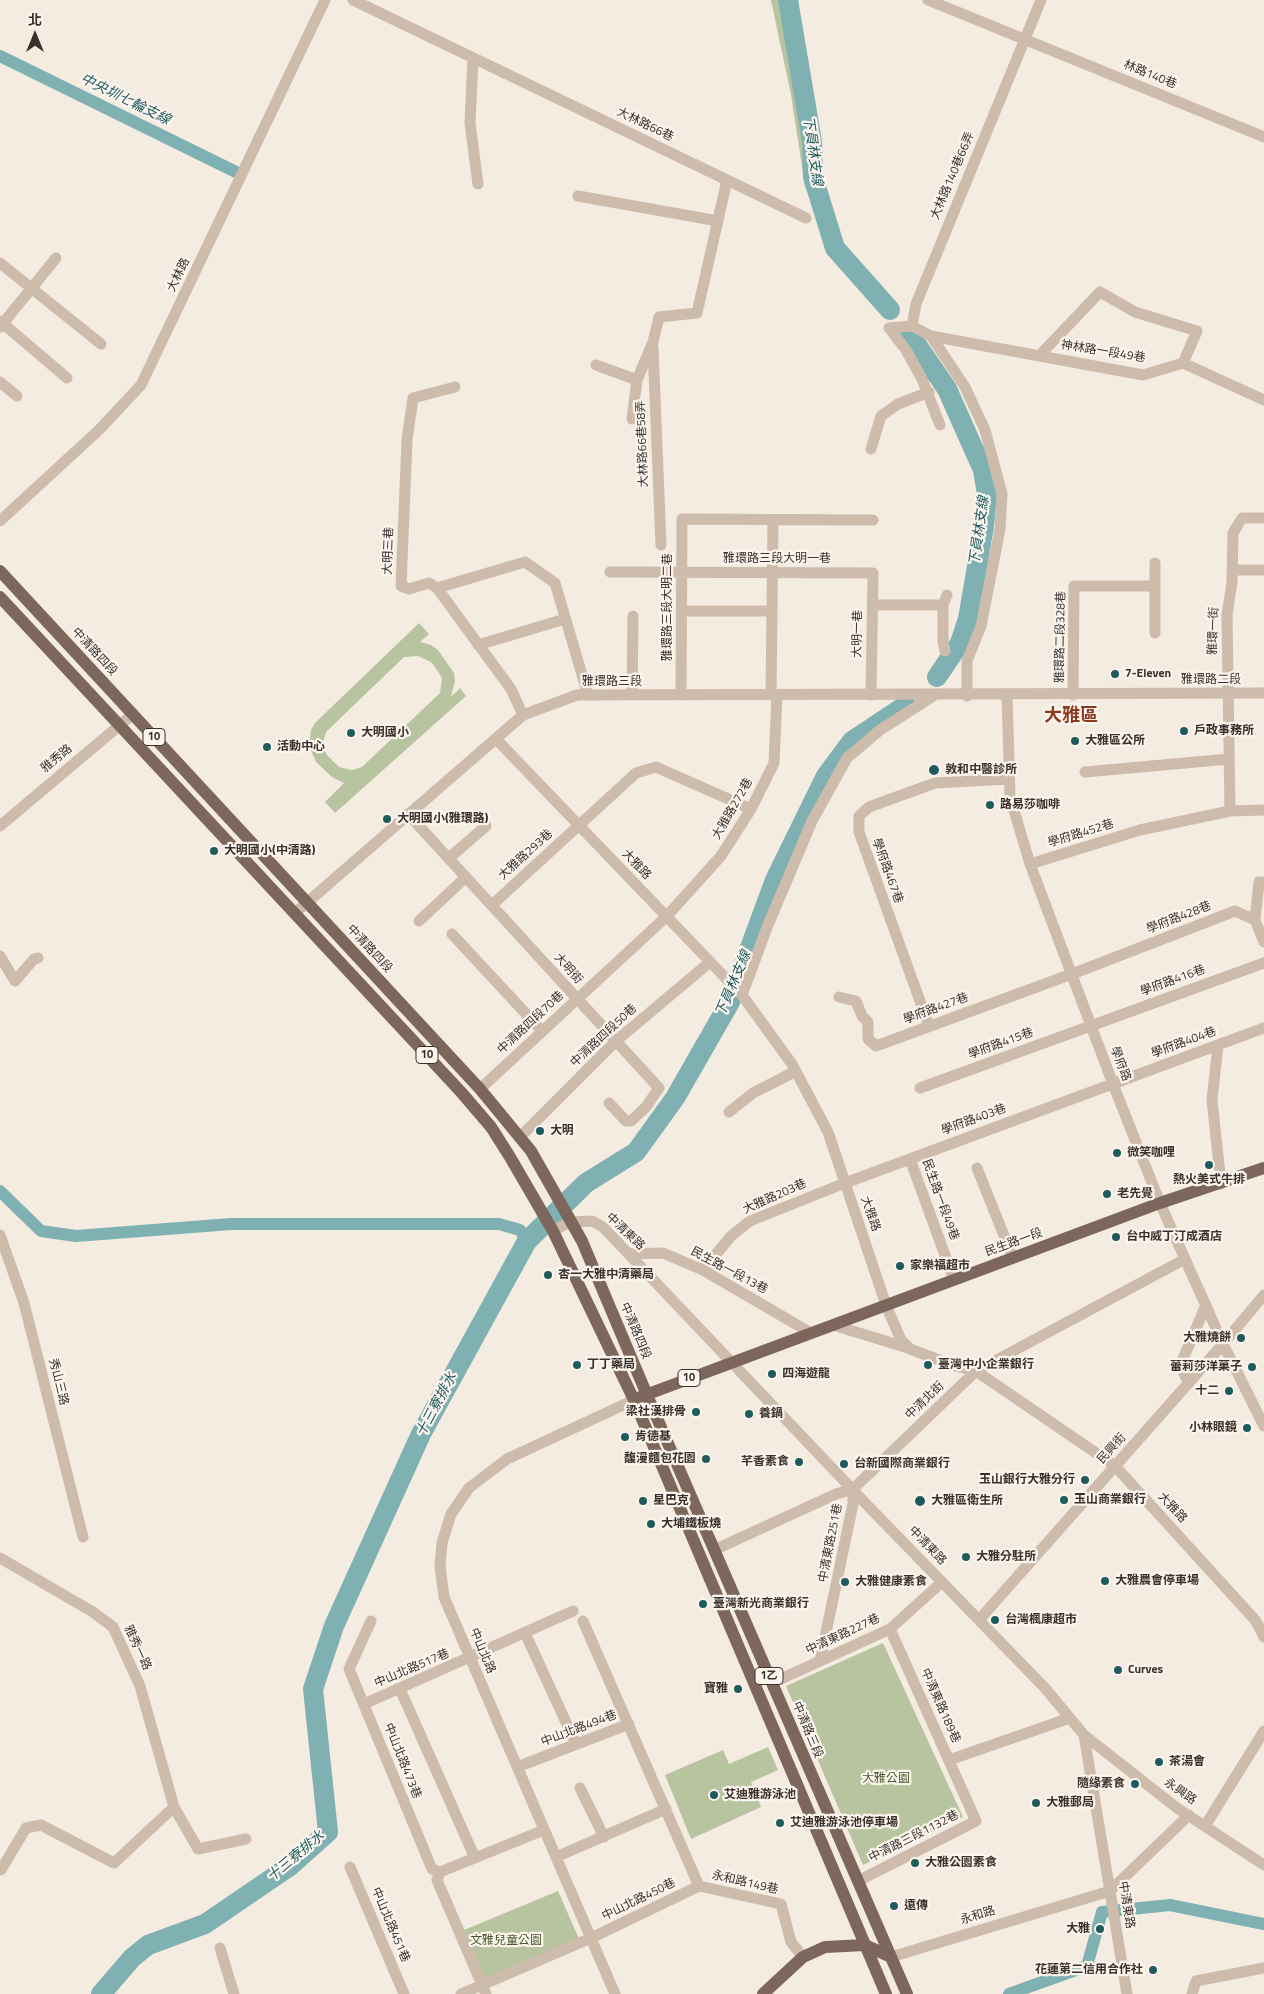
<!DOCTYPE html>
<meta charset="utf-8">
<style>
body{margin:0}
#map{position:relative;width:1264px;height:1994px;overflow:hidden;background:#f4ebe1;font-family:"Titillium Web","Noto Sans TC",sans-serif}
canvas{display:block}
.north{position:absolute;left:10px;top:10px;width:50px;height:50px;-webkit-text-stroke:4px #fbf5ee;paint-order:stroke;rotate:0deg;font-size:14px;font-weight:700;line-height:20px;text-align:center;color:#3b302b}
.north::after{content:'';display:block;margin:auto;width:18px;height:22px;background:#3b302b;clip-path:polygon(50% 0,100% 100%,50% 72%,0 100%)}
</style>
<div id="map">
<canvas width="1264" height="1994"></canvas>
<div class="north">北</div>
</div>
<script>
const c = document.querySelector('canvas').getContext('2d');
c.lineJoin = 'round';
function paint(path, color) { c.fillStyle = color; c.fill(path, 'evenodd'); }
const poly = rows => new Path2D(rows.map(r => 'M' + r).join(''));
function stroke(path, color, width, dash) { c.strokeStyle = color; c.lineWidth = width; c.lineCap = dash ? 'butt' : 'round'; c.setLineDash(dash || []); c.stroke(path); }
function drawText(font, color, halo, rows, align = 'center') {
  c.font = font + ' "Titillium Web","Noto Sans TC",sans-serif'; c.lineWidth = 4.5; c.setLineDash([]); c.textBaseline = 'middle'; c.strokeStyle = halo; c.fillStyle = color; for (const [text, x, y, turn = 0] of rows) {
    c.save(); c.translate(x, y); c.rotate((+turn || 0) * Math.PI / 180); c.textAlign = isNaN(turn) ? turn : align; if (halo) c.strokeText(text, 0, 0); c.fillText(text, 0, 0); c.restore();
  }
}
paint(poly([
 [771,0,784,0,806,132,809,196,805,186,791,95],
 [419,623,429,634,420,642,431,645,438,650,454,673,455,681,451,697,460,688,466,696,335,813,325,802,344,783,332,777,316,762,309,746,311,730,315,723],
 [418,656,431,662,437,670,442,678,440,693,362,767,352,770,339,767,327,755,324,749,323,742,326,732,404,657],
 [883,1643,963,1817,863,1865,786,1686],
 [768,1747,778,1770,751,1782,761,1807,691,1839,665,1775,723,1750,729,1764],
 [558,1891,579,1939,484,1979,464,1930]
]), '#b8c4a0');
stroke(poly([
 [0,56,236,172],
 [0,1191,41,1231,76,1236,231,1224,499,1224,520,1230,527,1241],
 [1009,1994,1087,1966,1102,1912,1170,1905,1264,1924]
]), '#7fb0b2', 12);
stroke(poly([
 [788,0,812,142,813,177,835,248,890,310],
 [910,335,947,389,983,470,987,494,984,526,968,619,960,643,937,677],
 [101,1994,132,1958,148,1945,205,1924,290,1866,328,1832,313,1689,334,1626,421,1434,527,1241,586,1183,636,1152,675,1098,730,1002,775,880,826,776,852,741,906,705]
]), '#7fb0b2', 20);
stroke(poly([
 [353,0,806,218],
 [928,0,1264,137],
 [473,58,470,123,478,184],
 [578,196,718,221],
 [0,263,101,344],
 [0,321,67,378],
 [912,326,916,304,1041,0],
 [0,327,56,258],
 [889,328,912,326,931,336,965,387,985,430,1002,494,1000,529,981,626,967,661,967,696],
 [889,328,906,350,922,379,940,425],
 [931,336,1143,375,1183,363,1264,400],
 [653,347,661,545],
 [1039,356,1100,292,1135,312,1197,331,1183,363],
 [596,365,637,380],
 [0,382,17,396],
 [455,387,413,398,407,440,401,586,409,589,429,583,437,588,511,689,523,715],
 [632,419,637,380,653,342,659,317,697,313,727,180],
 [871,449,881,416,898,404,929,392],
 [0,521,100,429,141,385,325,0],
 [1155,563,1155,586],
 [1232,570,1264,570],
 [610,572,873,573,871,695],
 [437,588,525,562,555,583,588,695],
 [872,605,943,605],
 [682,611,772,611],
 [478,645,565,619],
 [945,651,943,641,943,605,947,595],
 [632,695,633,616],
 [681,695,682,519,873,520],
 [771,695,773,520],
 [1007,695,1010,797,1030,864,1113,1084,1160,1203,1223,1344,1264,1426],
 [1073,695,1074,586,1155,586,1155,633],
 [496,739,742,995,792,1064,828,1132,886,1305,901,1340,910,1349,955,1366,976,1371,1115,1466,1256,1621,1264,1637],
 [1085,772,1229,759],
 [1230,811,1227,615,1232,582,1233,533,1242,518,1264,518],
 [408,814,659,1088,646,1107,631,1121,626,1121,609,1103],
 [0,826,133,714],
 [449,858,486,826],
 [1030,864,1140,830,1230,811,1264,810],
 [1264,882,1259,882,1255,920,1264,942],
 [492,905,636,773,656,767,751,809],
 [295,913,523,715,577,695,1264,693],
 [419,921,466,877],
 [452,934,542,1031],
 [0,956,15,981,34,959,38,958],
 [742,995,768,925,812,821,847,758,880,730,933,696],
 [839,997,856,1001,862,1016,868,1022,868,1039,876,1046,1072,974,1235,911,1255,920],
 [929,1026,859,832,859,816,869,807,935,783,1009,779],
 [1218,1045,1212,1100,1221,1184],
 [920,1088,1264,963],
 [480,1089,666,917,721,856,751,809,774,763,777,695],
 [729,1112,753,1093,796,1071],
 [521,1136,616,1041,710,962],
 [910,1159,954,1280],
 [977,1168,1013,1258],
 [553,1231,570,1222,592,1221,603,1227,869,1507,1045,1688,1084,1735,1177,1808,1264,1865],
 [0,1235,24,1303,83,1537],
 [629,1254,663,1253,703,1270,811,1333],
 [703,1270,731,1236,750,1221,845,1183,1264,1028],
 [833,1325,908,1348],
 [1189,1383,1180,1366,1206,1305],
 [714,1550,836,1494,853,1489,976,1371,1185,1259],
 [0,1558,93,1612,113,1627,140,1686,174,1807,198,1849,246,1839],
 [979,1620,1223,1344,1264,1295],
 [371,1621,349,1669,432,1869,440,1872,544,1830],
 [583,1621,699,1886],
 [525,1633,576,1744],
 [820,1661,853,1504,853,1489],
 [772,1683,890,1629,942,1582],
 [400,1689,475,1858],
 [364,1704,573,1611],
 [1084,1735,1127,1994],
 [949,1760,1070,1718],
 [517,1767,629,1724],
 [580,1788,604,1837],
 [1205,1826,1264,1731],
 [556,1857,666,1809],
 [350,1867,404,1994],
 [1,1870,26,1828,41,1825,114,1863,174,1807],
 [440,1872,437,1880,486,1994],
 [858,1881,976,1821,890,1629],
 [699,1886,781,1904,791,1942,803,1957],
 [220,1948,234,1994],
 [891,1957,1110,1891,1189,1815],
 [461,1994,591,1938,699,1886],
 [615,1994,444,1597,440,1566,442,1543,451,1514,469,1488,507,1459,634,1400],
 [1192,1994,1196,1981,1264,1968]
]), '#cdbbac', 11);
stroke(poly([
 [0,571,480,1089,531,1151,582,1241,647,1395,907,1994],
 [0,597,461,1092,491,1127,510,1157,553,1231,634,1400,886,1994],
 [640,1397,1160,1203,1264,1168],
 [763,1994,803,1957,825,1947,865,1945,891,1957]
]), '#7d675c', 12);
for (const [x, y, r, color] of [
 [1115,674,5,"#1f5a5e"],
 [1184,731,5,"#1f5a5e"],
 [351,733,5,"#1f5a5e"],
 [1075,741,5,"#1f5a5e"],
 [267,747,5,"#1f5a5e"],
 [934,770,6,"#1f5a5e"],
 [990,805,5,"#1f5a5e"],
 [387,819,5,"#1f5a5e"],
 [214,851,5,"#1f5a5e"],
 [540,1131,5,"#1f5a5e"],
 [1117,1153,5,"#1f5a5e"],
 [1209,1165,5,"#1f5a5e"],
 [1107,1194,5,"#1f5a5e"],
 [1116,1237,5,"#1f5a5e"],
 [900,1266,5,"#1f5a5e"],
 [548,1275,5,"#1f5a5e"],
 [1241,1338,5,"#1f5a5e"],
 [577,1365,5,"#1f5a5e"],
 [928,1365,5,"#1f5a5e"],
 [1252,1367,5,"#1f5a5e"],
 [772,1374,5,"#1f5a5e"],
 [1229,1391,5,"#1f5a5e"],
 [696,1412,5,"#1f5a5e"],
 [749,1414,5,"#1f5a5e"],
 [1247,1428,5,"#1f5a5e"],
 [625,1437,5,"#1f5a5e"],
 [706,1459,5,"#1f5a5e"],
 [799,1462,5,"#1f5a5e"],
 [844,1464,5,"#1f5a5e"],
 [1085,1480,5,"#1f5a5e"],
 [1064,1500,5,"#1f5a5e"],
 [643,1501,5,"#1f5a5e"],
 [920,1501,6,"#1f5a5e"],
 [651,1524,5,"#1f5a5e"],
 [966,1557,5,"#1f5a5e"],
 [1105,1581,5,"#1f5a5e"],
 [845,1582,5,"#1f5a5e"],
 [703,1604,5,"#1f5a5e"],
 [995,1620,5,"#1f5a5e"],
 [1118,1670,5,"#1f5a5e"],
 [738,1689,5,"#1f5a5e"],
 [1159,1762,5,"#1f5a5e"],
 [1135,1784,5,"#1f5a5e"],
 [714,1795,5,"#1f5a5e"],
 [1036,1803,5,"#1f5a5e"],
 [780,1823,5,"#1f5a5e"],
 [915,1863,5,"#1f5a5e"],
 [894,1906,5,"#1f5a5e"],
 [1100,1929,5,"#1f5a5e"],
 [1153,1970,5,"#1f5a5e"]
]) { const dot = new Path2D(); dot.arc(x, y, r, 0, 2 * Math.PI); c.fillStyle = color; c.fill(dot); stroke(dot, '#fbf5ee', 2); }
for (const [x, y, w] of [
 [154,737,22],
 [427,1055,22],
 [689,1378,22],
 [769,1676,28]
]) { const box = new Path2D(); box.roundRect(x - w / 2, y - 8.5, w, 17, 4); c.fillStyle = '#fbf5ee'; c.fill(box); stroke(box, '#3b302b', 1); }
drawText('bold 11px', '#3b302b', null, [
 ["10",154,737],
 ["10",427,1055],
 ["10",689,1378],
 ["1乙",769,1676]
]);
drawText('12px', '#3b302b', '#fbf5ee', [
 ["林路140巷",1150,75,22],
 ["大林路66巷",645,125,26],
 ["大林路140巷66弄",953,176,-67],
 ["大林路",179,275,-64],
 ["神林路一段49巷",1103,352,9],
 ["大林路66巷58弄",643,444,-92],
 ["大明三巷",389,551,-88],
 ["雅環路三段大明一巷",777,559],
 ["雅環路三段大明二巷",668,607,-90],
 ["雅環一街",1214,631,-88],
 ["大明一巷",858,634,-89],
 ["雅環路二段328巷",1061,637,-89],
 ["中清路四段",94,652,47],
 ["雅環路二段",1211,680],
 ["雅環路三段",612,682],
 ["雅秀路",57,759,-40],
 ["大雅路272巷",733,809,-60],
 ["學府路452巷",1081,834,-17],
 ["大雅路293巷",526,855,-42],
 ["大雅路",636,865,46],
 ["學府路467巷",887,871,70],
 ["學府路428巷",1179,918,-21],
 ["中清路四段",369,949,47],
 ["大明街",568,969,48],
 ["學府路416巷",1173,981,-20],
 ["學府路427巷",936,1009,-20],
 ["中清路四段70巷",531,1023,-43],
 ["中清路四段50巷",604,1036,-43],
 ["學府路404巷",1184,1043,-20],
 ["學府路415巷",1001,1044,-20],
 ["學府路",1120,1064,69],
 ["學府路403巷",974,1120,-20],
 ["大雅路203巷",775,1197,-24],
 ["民生路一段49巷",940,1200,70],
 ["大雅路",870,1214,71],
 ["中清東路",625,1232,43],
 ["民生路一段",1014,1243,-20],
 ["民生路一段13巷",729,1271,28],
 ["中清路四段",635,1331,67],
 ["秀山三路",58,1382,76],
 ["中清北街",925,1401,-44],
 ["民興街",1112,1449,-48],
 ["大雅路",1172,1508,47],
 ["中清東路251巷",831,1543,-79],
 ["中清東路",927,1546,46],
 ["中清東路227巷",843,1635,-25],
 ["雅秀一路",137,1648,65],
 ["中山北路",482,1651,67],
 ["中山北路517巷",412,1669,-23],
 ["中清東路189巷",940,1706,66],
 ["中山北路494巷",579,1729,-21],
 ["中清路三段",807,1730,67],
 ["中山北路473巷",402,1761,68],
 ["永興路",1180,1792,35],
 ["中清路三段1132巷",914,1837,-27],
 ["永和路149巷",745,1883,13],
 ["中山北路450巷",639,1900,-26],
 ["中清東路",1126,1905,81],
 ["永和路",978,1916,-17],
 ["中山北路451巷",390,1925,67]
]);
drawText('bold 12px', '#3b302b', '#fbf5ee', [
 ["7-Eleven",1125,674],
 ["戶政事務所",1194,731],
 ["大明國小",361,733],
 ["大雅區公所",1085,741],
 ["活動中心",277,747],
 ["敦和中醫診所",945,770],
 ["路易莎咖啡",1000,805],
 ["大明國小(雅環路)",397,819],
 ["大明國小(中清路)",224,851],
 ["大明",550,1131],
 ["微笑咖哩",1127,1153],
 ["熱火美式牛排",1209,1180,"center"],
 ["老先覺",1117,1194],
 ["台中威丁汀成酒店",1126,1237],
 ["家樂福超市",910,1266],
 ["杏一大雅中清藥局",558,1275],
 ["大雅燒餅",1231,1338,"right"],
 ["丁丁藥局",587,1365],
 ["臺灣中小企業銀行",938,1365],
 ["蕾莉莎洋菓子",1242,1367,"right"],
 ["四海遊龍",782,1374],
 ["十二",1219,1391,"right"],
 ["梁社漢排骨",686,1412,"right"],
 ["養鍋",759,1414],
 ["小林眼鏡",1237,1428,"right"],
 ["肯德基",635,1437],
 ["馥漫麵包花園",696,1459,"right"],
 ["芊香素食",789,1462,"right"],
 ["台新國際商業銀行",854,1464],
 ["玉山銀行大雅分行",1075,1480,"right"],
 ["玉山商業銀行",1074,1500],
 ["星巴克",653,1501],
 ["大雅區衛生所",931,1501],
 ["大埔鐵板燒",661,1524],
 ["大雅分駐所",976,1557],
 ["大雅農會停車場",1115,1581],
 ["大雅健康素食",855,1582],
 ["臺灣新光商業銀行",713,1604],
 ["台灣楓康超市",1005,1620],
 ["Curves",1128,1670],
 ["寶雅",728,1689,"right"],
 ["茶湯會",1169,1762],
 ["隨緣素食",1125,1784,"right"],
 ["艾迪雅游泳池",724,1795],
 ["大雅郵局",1046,1803],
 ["艾迪雅游泳池停車場",790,1823],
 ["大雅公園素食",925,1863],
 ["遠傳",904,1906],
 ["大雅",1090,1929,"right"],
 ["花蓮第二信用合作社",1143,1970,"right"]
], 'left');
drawText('12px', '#4a5a2e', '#fbf5ee', [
 ["大雅公園",886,1779],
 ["文雅兒童公園",506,1941]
]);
drawText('italic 14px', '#1f5a5e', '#fbf5ee', [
 ["中央圳七輪支線",125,100,26],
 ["下員林支線",812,151,82],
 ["下員林支線",980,531,-82],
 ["下員林支線",734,984,-67],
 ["十三寮排水",437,1405,-62],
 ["十三寮排水",296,1857,-40]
]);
drawText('bold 18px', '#8c3b22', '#fbf5ee', [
 ["大雅區",1071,717]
]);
</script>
